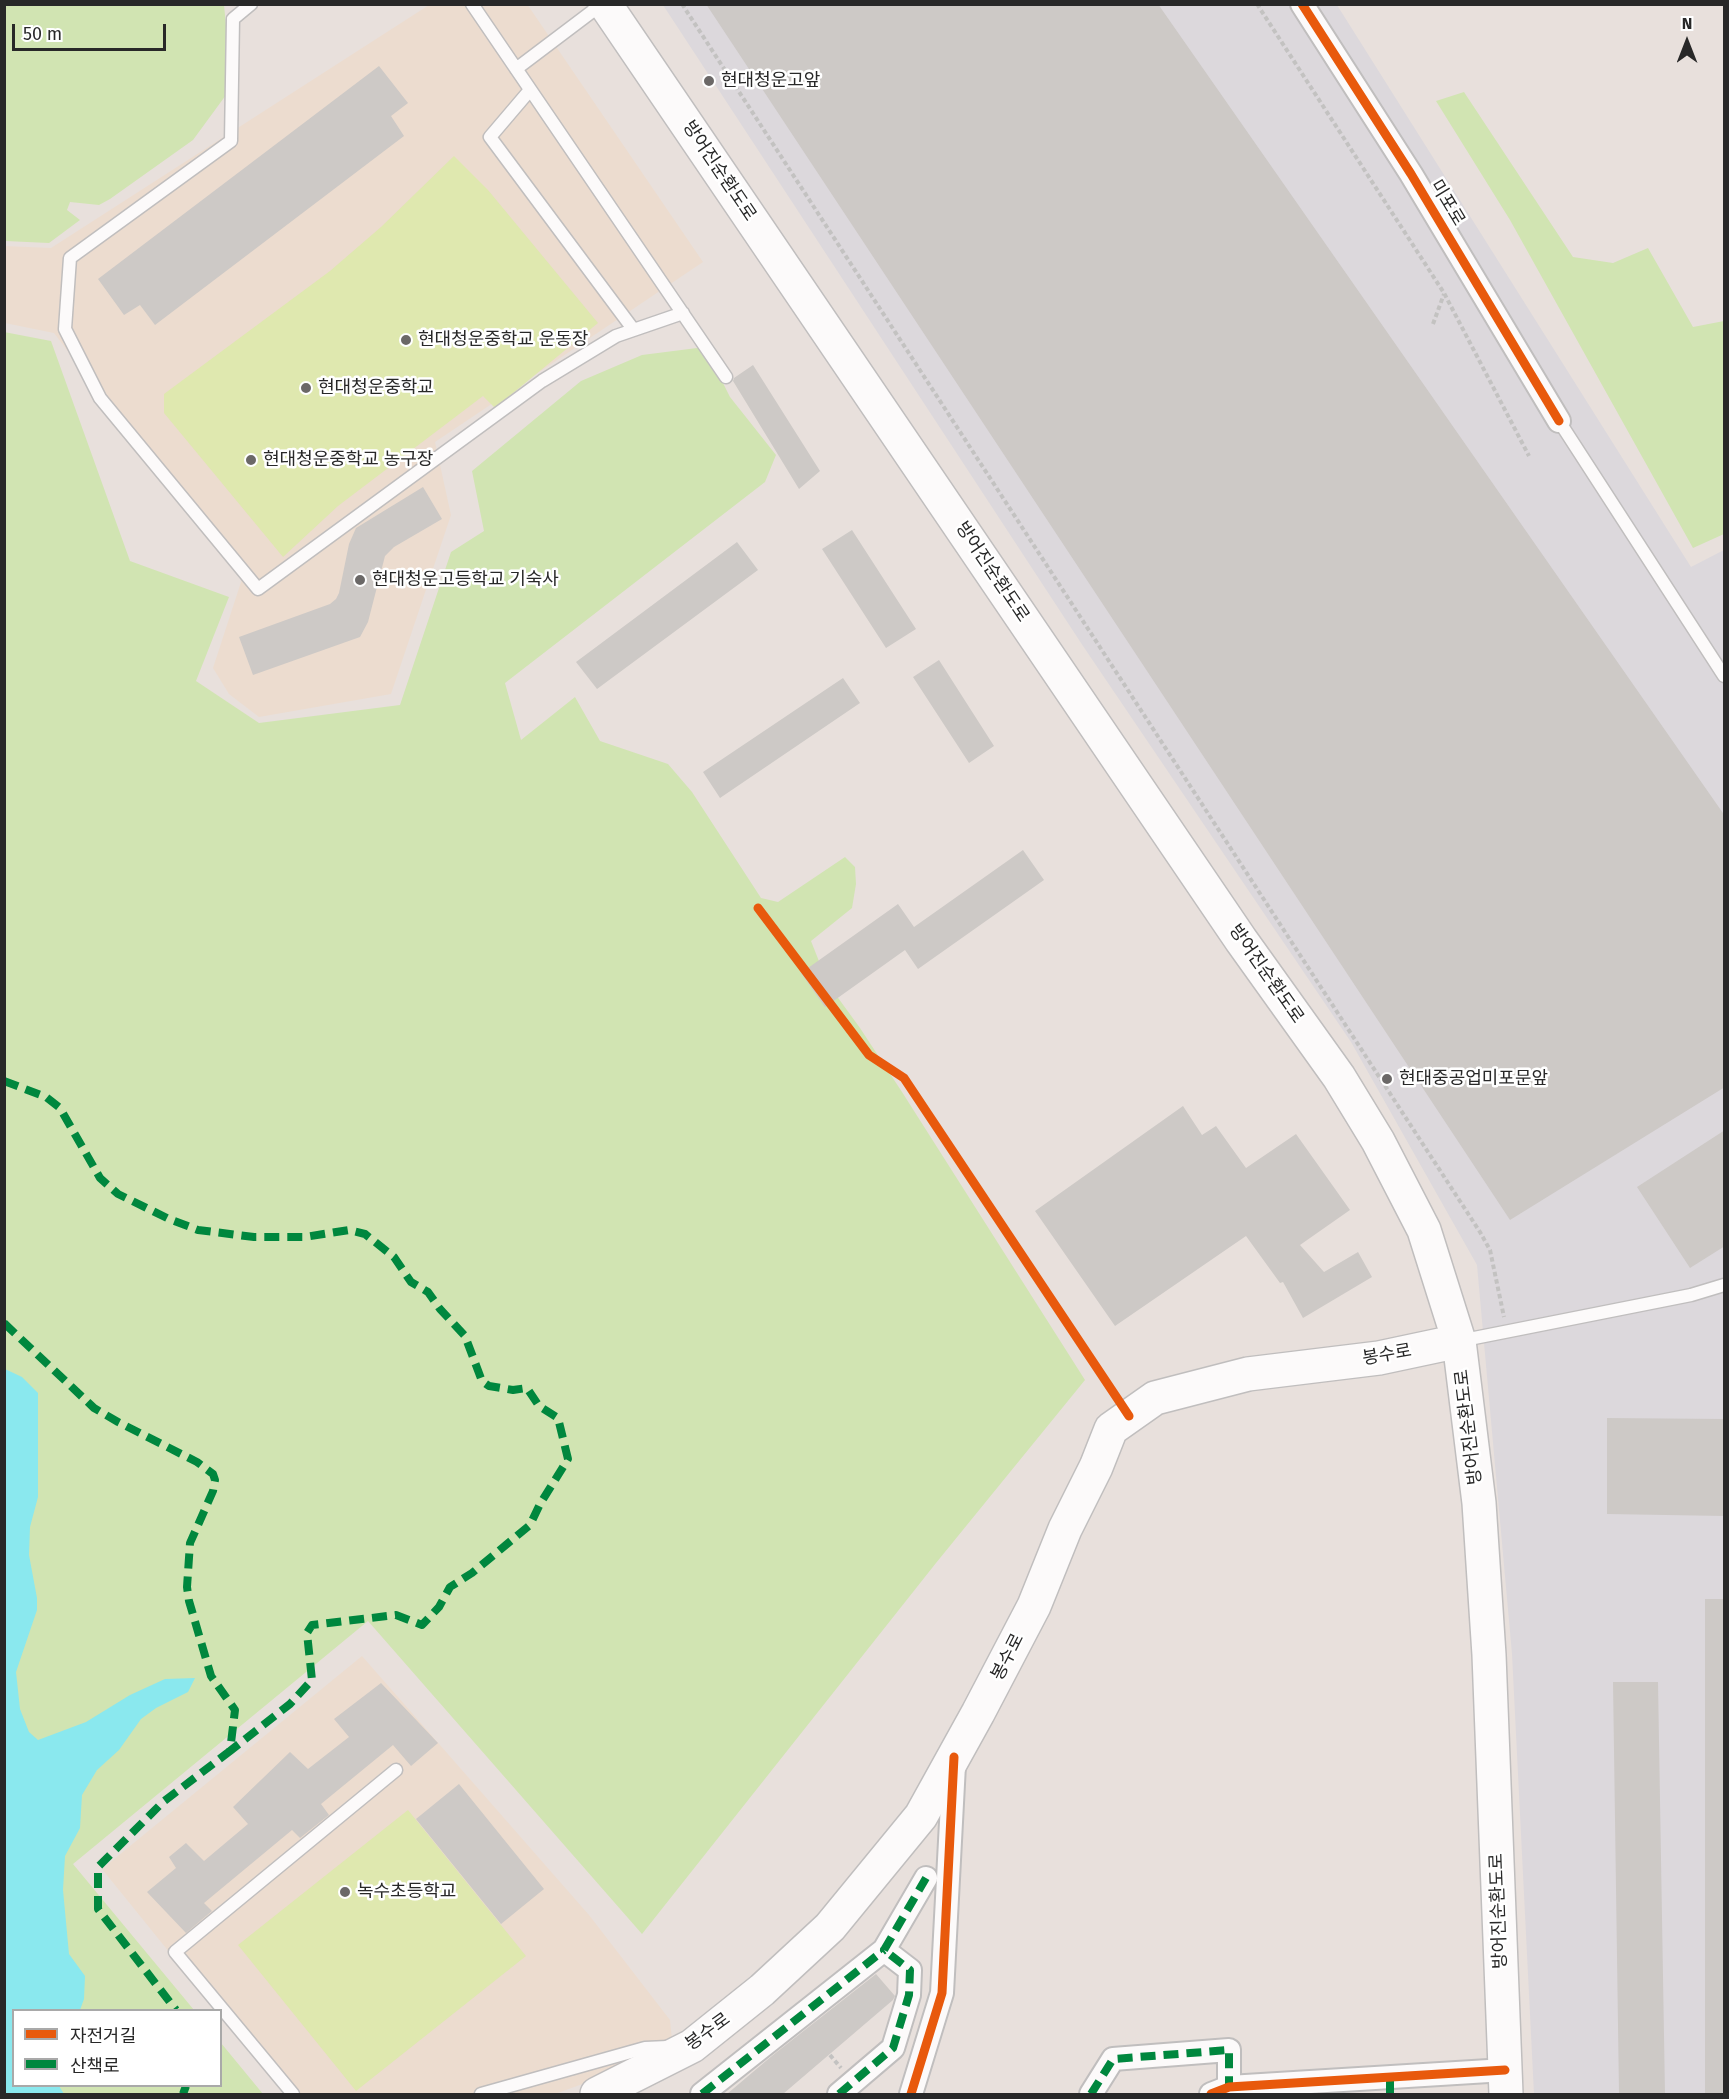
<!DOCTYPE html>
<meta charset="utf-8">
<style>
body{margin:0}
#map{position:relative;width:1729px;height:2099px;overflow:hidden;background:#e8e0dc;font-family:"Fira Sans","Noto Sans KR",sans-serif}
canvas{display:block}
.frame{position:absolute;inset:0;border:6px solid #282828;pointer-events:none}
.legend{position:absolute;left:12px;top:2009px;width:210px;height:78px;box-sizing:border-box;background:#fff;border:2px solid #a9a9a9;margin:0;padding:8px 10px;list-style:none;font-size:18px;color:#282828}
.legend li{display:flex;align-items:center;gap:12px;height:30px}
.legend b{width:30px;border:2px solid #a9a9a9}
.north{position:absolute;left:1657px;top:12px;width:60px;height:60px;-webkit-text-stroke:4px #fff;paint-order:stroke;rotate:0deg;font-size:16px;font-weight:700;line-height:24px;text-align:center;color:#282828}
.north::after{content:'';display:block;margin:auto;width:21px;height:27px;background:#282828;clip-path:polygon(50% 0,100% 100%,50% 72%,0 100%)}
.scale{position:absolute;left:12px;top:24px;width:154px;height:27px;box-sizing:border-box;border:3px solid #282828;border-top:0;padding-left:8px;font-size:18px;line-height:21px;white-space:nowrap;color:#282828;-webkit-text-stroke:4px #fff;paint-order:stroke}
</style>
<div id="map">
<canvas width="1729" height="2099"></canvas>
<div class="frame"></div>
<ul class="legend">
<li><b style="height:8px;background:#e8590c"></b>자전거길</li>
<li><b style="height:8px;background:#00873e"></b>산책로</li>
</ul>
<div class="north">N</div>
<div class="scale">50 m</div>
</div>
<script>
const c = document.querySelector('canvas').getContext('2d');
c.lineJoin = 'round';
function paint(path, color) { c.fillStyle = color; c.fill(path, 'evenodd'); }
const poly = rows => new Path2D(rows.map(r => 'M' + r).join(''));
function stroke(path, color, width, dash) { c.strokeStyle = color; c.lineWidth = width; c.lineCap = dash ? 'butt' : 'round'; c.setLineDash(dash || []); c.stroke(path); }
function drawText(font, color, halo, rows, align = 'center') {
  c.font = font + ' "Fira Sans","Noto Sans KR",sans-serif'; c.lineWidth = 5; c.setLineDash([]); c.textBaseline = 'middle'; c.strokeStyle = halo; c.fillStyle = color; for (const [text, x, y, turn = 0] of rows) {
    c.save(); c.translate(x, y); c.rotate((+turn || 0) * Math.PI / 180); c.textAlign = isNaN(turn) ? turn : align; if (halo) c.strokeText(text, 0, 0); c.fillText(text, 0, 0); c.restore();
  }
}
paint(poly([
 [663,5,1337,5,1691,567,1724,550,1724,2094,1534,2094,1512,1654,1477,1265,1351,1042,1083,646]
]), '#dcd8dc');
paint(poly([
 [527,4,703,262,435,442,451,515,391,694,259,717,229,694,213,668,242,579,54,333,5,323,4,246,51,248,429,5],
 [362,1656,589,1915,670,2020,673,2051,555,2094,284,2094,102,1869]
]), '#ecdccf');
paint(poly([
 [4,5,224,5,231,76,226,95,193,140,110,199,99,205,70,202,67,210,80,220,49,243,5,241],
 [1464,92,1573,257,1613,263,1648,248,1693,327,1724,321,1724,534,1693,548,1510,220,1436,101],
 [4,332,51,341,130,561,229,597,196,681,259,723,400,705,451,552,484,531,472,471,581,381,642,355,705,347,730,397,776,455,765,482,505,683,521,740,575,697,600,741,668,764,692,792,761,898,778,902,845,857,855,867,856,884,852,908,811,941,828,984,860,1028,902,1092,1085,1380,936,1563,642,1934,368,1621,73,1864,194,2010,14,2010,14,2086,220,2086,221,2043,263,2094,5,2094]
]), '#d1e4b2');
paint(poly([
 [454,156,488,190,598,323,495,408,483,396,338,506,283,557,164,413,164,394,330,271,381,227],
 [408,1810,526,1956,356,2091,238,1945]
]), '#dfe8af');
paint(poly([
 [5,1369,22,1377,38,1393,38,1497,30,1527,29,1555,37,1598,37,1610,16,1672,20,1709,29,1732,38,1740,86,1722,130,1695,165,1679,195,1678,188,1692,156,1708,141,1719,119,1750,97,1770,82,1795,80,1828,65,1856,63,1890,69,1954,85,1976,84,1999,80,2010,14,2010,14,2086,59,2086,64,2094,5,2094]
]), '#8ae8ee');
paint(poly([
 [706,4,1158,4,1725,816,1725,1087,1510,1220],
 [379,66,408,103,391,116,404,136,155,325,140,305,124,315,98,279],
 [753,365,820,471,799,489,733,381,734,378],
 [423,487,442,519,394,547,385,556,368,622,360,637,253,675,239,637,330,604,336,599,339,593,349,544,356,528],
 [852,530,916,629,886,648,822,549],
 [737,542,758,570,597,689,576,662],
 [939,660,994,746,969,763,913,677],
 [843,678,860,703,720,798,703,772],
 [1023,850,1044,880,918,969,905,950,825,1007,801,973,898,904,914,927],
 [1183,1106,1202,1135,1216,1126,1246,1168,1296,1134,1350,1210,1300,1245,1324,1272,1358,1252,1372,1277,1303,1318,1283,1282,1280,1283,1246,1236,1115,1326,1035,1211],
 [1725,1130,1725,1246,1690,1268,1637,1187],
 [1607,1418,1725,1419,1725,1516,1607,1514],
 [1705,1599,1725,1599,1725,2094,1705,2094],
 [1613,1682,1658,1682,1665,2094,1619,2094],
 [381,1683,438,1743,411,1766,393,1745,321,1804,329,1815,300,1838,292,1830,204,1903,212,1911,186,1933,147,1892,176,1868,169,1857,186,1843,204,1861,248,1824,233,1807,290,1752,308,1769,349,1737,334,1719],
 [459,1784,544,1889,501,1924,416,1819],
 [876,1974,895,1996,893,2000,783,2094,727,2094,773,2055]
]), '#cdc9c6');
const lane = poly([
 [251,4,233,19,231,141,70,258,65,329,100,398,258,589,542,381,616,336,683,313],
 [472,4,726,377],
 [516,69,602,4],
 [530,90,490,137,633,329],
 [1559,421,1724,676],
 [1459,1341,1691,1295,1724,1285],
 [293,2094,175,1952,396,1770],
 [481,2094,645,2048,668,2047]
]);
const street = poly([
 [1302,4,1411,174,1559,421],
 [702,2094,884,1950],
 [839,2094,893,2048,909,1995,910,1970,884,1950,926,1878],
 [911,2094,942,1993,954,1765],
 [1091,2094,1113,2059,1229,2050,1229,2087],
 [1211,2094,1229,2087,1505,2070]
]);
const secondary = poly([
 [605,4,1241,940,1339,1077,1378,1141,1424,1230,1459,1341,1479,1503,1489,1655,1506,2094],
 [597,2094,692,2046,762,1990,830,1927,921,1816,978,1713,1034,1606,1065,1529,1096,1467,1111,1429,1155,1398,1248,1374,1379,1358,1459,1341]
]);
stroke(lane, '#c0bebe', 15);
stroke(street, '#c0bebe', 26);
stroke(secondary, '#c0bebe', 36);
stroke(poly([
 [682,4,1480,1232,1490,1250,1504,1317],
 [1257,4,1444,293,1529,456],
 [1433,324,1444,294],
 [758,908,869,1055,904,1078,1115,1395],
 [830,2055,841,2068]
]), '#c3c2c1', 4, [4.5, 3]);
stroke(lane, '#fcfafa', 12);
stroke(street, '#fcfafa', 22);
stroke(secondary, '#fcfafa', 33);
stroke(poly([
 [4,1081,46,1097,60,1108,100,1178,118,1194,169,1219,198,1230,254,1237,305,1237,349,1230,365,1234,394,1257,411,1282,428,1292,440,1309,465,1336,482,1381,489,1386,513,1390,527,1388,539,1406,558,1418,568,1459,540,1504,530,1525,472,1573,450,1587,439,1607,422,1625,396,1615,312,1625,307,1633,312,1680,290,1704,230,1751],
 [4,1323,94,1408,118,1422,197,1462,213,1474,215,1480,213,1491,190,1543,187,1587,189,1601,211,1676,235,1710,230,1751,163,1802,98,1867,98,1909,176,2010],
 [1390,2078,1390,2094],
 [183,2094,186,2086],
 [702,2094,884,1950],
 [839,2094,893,2048,909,1995,910,1970,884,1950,926,1878],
 [1091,2094,1113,2059,1229,2050,1229,2087]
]), '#00873e', 8, [15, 8]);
stroke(poly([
 [1302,4,1411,174,1559,421],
 [758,908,869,1055,904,1078,1129,1416],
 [911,2094,942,1993,954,1757],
 [1211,2094,1229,2087,1505,2070]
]), '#e8590c', 9);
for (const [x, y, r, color] of [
 [709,81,6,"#6b6867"],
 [406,340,6,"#6b6867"],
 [306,388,6,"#6b6867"],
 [251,460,6,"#6b6867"],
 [360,580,6,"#6b6867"],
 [1387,1079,6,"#6b6867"],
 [345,1892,6,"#6b6867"]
]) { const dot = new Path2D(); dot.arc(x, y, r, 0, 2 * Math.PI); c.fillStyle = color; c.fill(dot); stroke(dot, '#fff', 2); }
drawText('18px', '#282828', '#fff', [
 ["현대청운고앞",721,81],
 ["현대청운중학교 운동장",418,340],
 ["현대청운중학교",318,388],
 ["현대청운중학교 농구장",263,460],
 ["현대청운고등학교 기숙사",372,580],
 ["현대중공업미포문앞",1399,1079],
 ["녹수초등학교",357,1892]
], 'left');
drawText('18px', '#282828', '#fff', [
 ["방어진순환도로",719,171,56],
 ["미포로",1447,203,59],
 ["방어진순환도로",992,572,56],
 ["방어진순환도로",1266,974,55],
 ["봉수로",1387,1355,-10],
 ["방어진순환도로",1469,1427,-97],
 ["봉수로",1008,1657,-63],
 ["방어진순환도로",1499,1911,-92],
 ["봉수로",708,2032,-36]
]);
</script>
